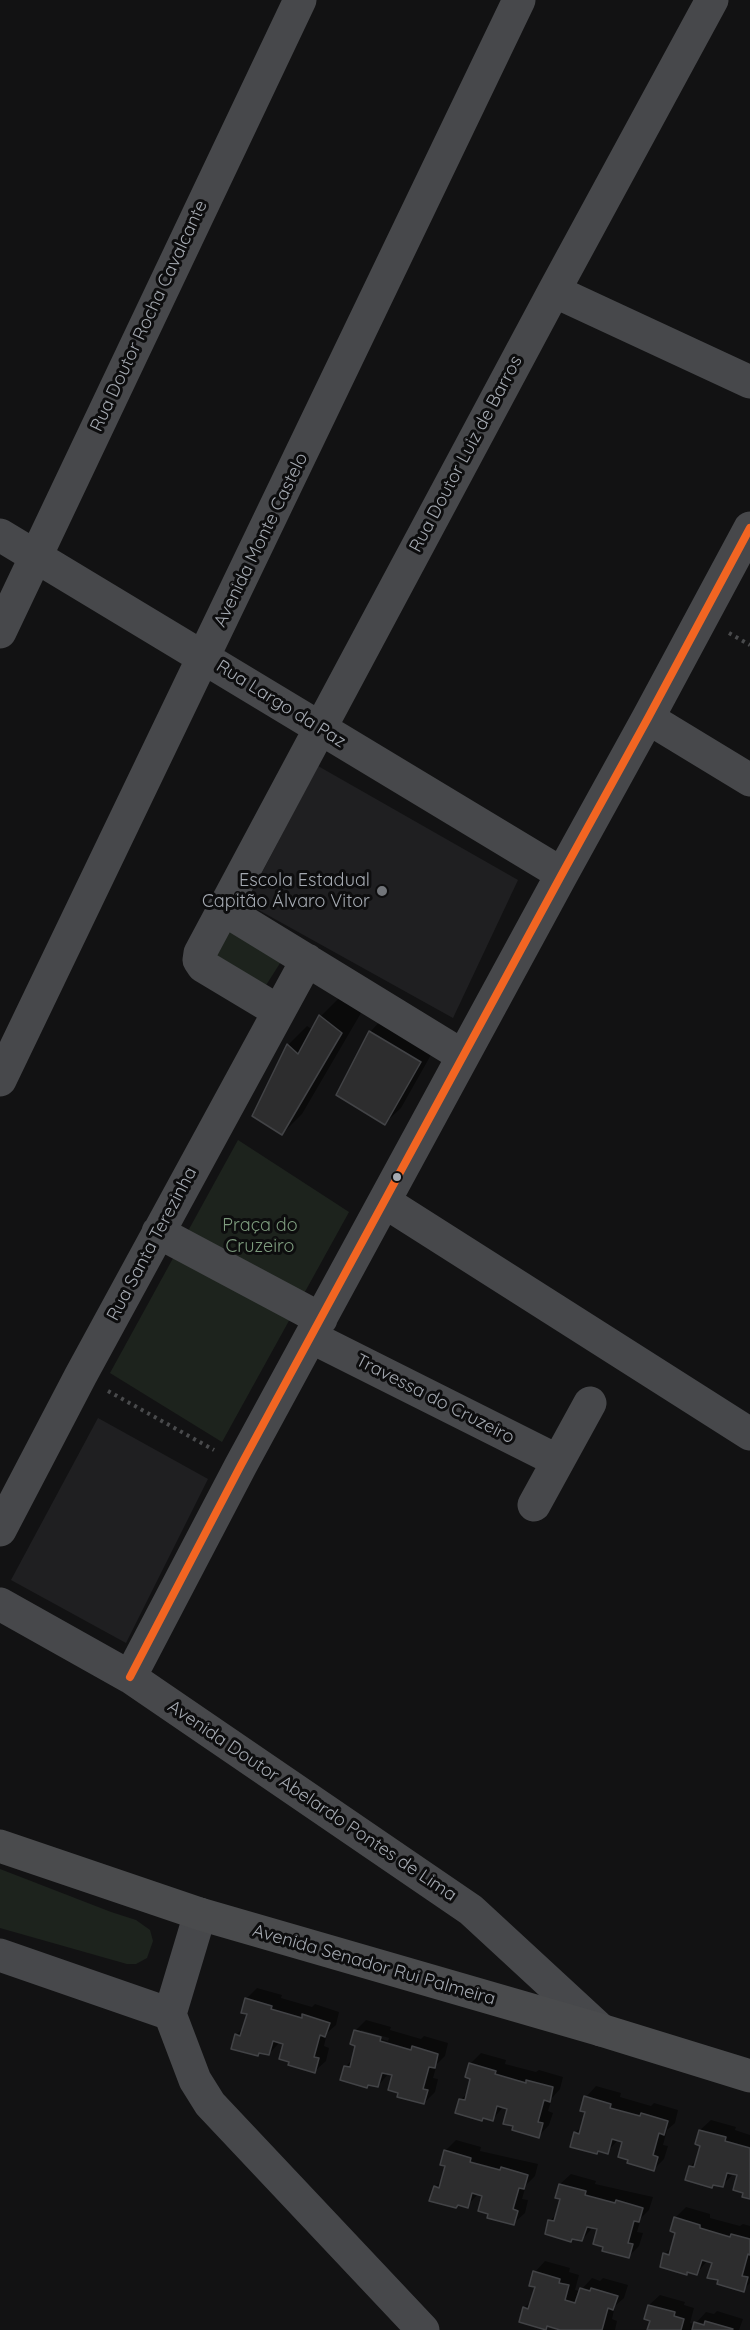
<!DOCTYPE html>
<meta charset="utf-8">
<style>
body{margin:0}
canvas{display:block;background:#121213}
</style>
<canvas width="750" height="2330"></canvas>
<script>
const c = document.querySelector('canvas').getContext('2d');
c.lineJoin = 'round';
function paint(path, color) { c.fillStyle = color; c.fill(path, 'evenodd'); }
const poly = rows => new Path2D(rows.map(r => 'M' + r).join(''));
function stroke(path, color, width, dash) { c.strokeStyle = color; c.lineWidth = width; c.lineCap = dash ? 'butt' : 'round'; c.setLineDash(dash || []); c.stroke(path); }
function drawText(font, color, halo, rows, align = 'center') {
  c.font = font + ' Quicksand,sans-serif'; c.lineWidth = 6; c.setLineDash([]); c.textBaseline = 'middle'; c.strokeStyle = halo; c.fillStyle = color; for (const [text, x, y, turn = 0] of rows) {
    c.save(); c.translate(x, y); c.rotate((+turn || 0) * Math.PI / 180); c.textAlign = isNaN(turn) ? turn : align; if (halo) c.strokeText(text, 0, 0); c.fillText(text, 0, 0); c.restore();
  }
}
paint(poly([
 [318,766,518,880,453,1018,246,903],
 [98,1418,208,1479,126,1643,11,1580]
]), '#1f1f21');
paint(poly([
 [230,924,282,960,263,990,207,960],
 [238,1140,349,1212,222,1442,110,1373],
 [0,1869,111,1912,136,1920,150,1930,153,1941,147,1958,136,1964,127,1964,0,1928]
]), '#1d231d');
paint(poly([
 [340,997,361,1013,302,1114,282,1134,288,1045,307,1026,313,1030,321,1016],
 [385,1016,436,1046,401,1108,385,1123,370,1032],
 [257,1988,282,1995,281,1998,312,2007,315,2004,339,2012,336,2025,327,2033,324,2046,329,2048,326,2061,315,2071,285,2043,279,2043,269,2054,261,2052,257,2055,233,2048,236,2035,245,2026,248,2013,246,1999],
 [366,2020,391,2027,390,2030,421,2039,424,2036,448,2043,445,2056,437,2064,433,2078,438,2079,435,2092,424,2103,394,2074,389,2073,378,2086,345,2067,354,2058,357,2045,355,2031],
 [361,2030,389,2038,388,2041,361,2033],
 [481,2053,506,2060,505,2064,536,2072,539,2070,563,2077,560,2089,552,2098,548,2111,553,2113,549,2125,539,2136,504,2106,493,2119,460,2100,469,2092,472,2078,470,2064],
 [596,2086,621,2093,620,2097,651,2106,654,2103,678,2110,675,2123,667,2130,663,2145,668,2146,664,2159,654,2169,624,2141,619,2139,607,2152,599,2150,596,2153,575,2133,583,2125,587,2111,586,2097],
 [711,2120,736,2127,735,2130,750,2135,750,2197,739,2174,734,2173,722,2186,690,2167,698,2158,702,2145,700,2130],
 [456,2140,481,2147,480,2151,538,2164,535,2176,526,2185,522,2199,528,2200,525,2213,514,2223,484,2195,479,2193,467,2206,435,2187,443,2179,447,2165,445,2151],
 [571,2174,596,2181,595,2184,653,2197,649,2210,641,2218,637,2232,643,2233,639,2246,628,2257,605,2246,598,2228,593,2227,582,2240,574,2237,571,2240,550,2221,558,2212,562,2198,560,2184],
 [686,2207,710,2214,710,2218,740,2226,743,2224,750,2226,750,2283,743,2290,719,2279,713,2262,708,2260,697,2273,689,2271,686,2273,665,2254,673,2245,677,2232,675,2218],
 [545,2261,570,2268,569,2272,579,2275,575,2290,580,2291,592,2278,600,2281,603,2278,628,2285,624,2298,615,2306,612,2319,617,2321,615,2330,566,2330,548,2325,546,2328,524,2308,532,2300,537,2286,535,2272],
 [660,2295,685,2302,684,2305,694,2308,690,2323,695,2324,706,2312,714,2314,717,2311,743,2319,739,2330,648,2330,652,2320,649,2305]
]), '#0007');
const building = poly([
 [319,1015,342,1033,282,1135,252,1116,287,1044,298,1054,319,1015],
 [369,1031,421,1062,385,1125,336,1095,369,1031],
 [245,1998,272,2006,271,2009,302,2018,302,2014,330,2023,325,2037,320,2035,314,2057,319,2058,315,2073,288,2065,289,2062,279,2059,283,2044,273,2041,269,2055,259,2053,258,2056,231,2049,235,2034,240,2036,247,2014,241,2013,245,1998],
 [354,2030,381,2037,380,2041,411,2050,412,2046,438,2054,435,2068,429,2067,423,2089,428,2090,424,2104,397,2097,398,2093,388,2090,392,2075,382,2073,378,2087,368,2085,367,2088,340,2080,344,2066,350,2067,355,2046,350,2044,354,2030],
 [469,2063,496,2071,495,2074,526,2083,526,2080,553,2087,550,2102,544,2100,538,2122,543,2123,539,2138,512,2130,513,2126,503,2124,507,2109,497,2106,493,2121,483,2118,482,2121,455,2113,459,2099,465,2100,470,2079,465,2077,469,2063],
 [584,2096,611,2104,610,2108,640,2116,641,2113,668,2121,664,2135,659,2133,653,2155,658,2157,654,2171,627,2163,628,2160,618,2157,622,2142,612,2139,608,2154,598,2151,597,2154,570,2147,574,2132,579,2134,585,2112,580,2111,584,2096],
 [699,2130,726,2137,725,2141,750,2148,750,2199,742,2197,743,2193,733,2190,737,2175,727,2173,723,2187,713,2185,712,2188,685,2180,689,2166,694,2167,700,2146,695,2144,699,2130],
 [444,2150,471,2158,470,2162,500,2170,501,2167,528,2175,524,2189,519,2188,513,2209,518,2211,514,2225,487,2218,488,2214,478,2211,482,2196,472,2193,468,2208,458,2205,456,2208,429,2201,434,2186,439,2188,445,2166,440,2165,444,2150],
 [559,2184,586,2191,585,2195,615,2203,616,2200,643,2208,639,2222,634,2221,628,2243,633,2244,629,2258,602,2251,603,2247,593,2244,597,2229,587,2227,582,2241,572,2239,571,2242,545,2234,548,2220,554,2221,560,2199,555,2198,559,2184],
 [674,2217,700,2225,700,2228,730,2237,731,2234,750,2239,750,2255,748,2254,742,2276,748,2277,744,2292,717,2284,718,2280,707,2278,712,2263,702,2260,697,2275,687,2272,687,2275,660,2267,663,2253,669,2255,675,2233,670,2231,674,2217],
 [533,2271,560,2279,559,2283,569,2285,565,2300,575,2303,580,2288,590,2291,591,2288,618,2296,613,2310,608,2308,602,2330,560,2330,547,2326,546,2330,519,2322,523,2307,528,2309,535,2287,529,2286,533,2271],
 [648,2305,675,2312,674,2316,684,2319,681,2330,647,2330,650,2321,644,2319,648,2305],
 [705,2321,733,2329,732,2330,692,2330,694,2322,704,2325,705,2321]
]);
paint(building, '#2d2d2e');
stroke(building, '#424346', 1.5);
stroke(poly([
 [729,633,750,645],
 [108,1391,214,1450]
]), '#494a4c', 4, [3, 4.5]);
stroke(poly([
 [554,291,750,382],
 [0,535,562,874],
 [0,632,300,0],
 [648,718,750,780],
 [223,909,463,1056],
 [278,1011,203,966,199,960,200,953,554,291,712,0],
 [0,1080,519,0],
 [385,1202,750,1434],
 [158,1232,321,1319],
 [311,1337,558,1461],
 [534,1505,590,1403],
 [0,1530,81,1375,307,960],
 [0,1604,130,1677,471,1910,601,2030],
 [130,1677,241,1465,562,874,648,718,750,528],
 [200,1914,170,2014,195,2080,210,2104,423,2330],
 [0,1955,170,2014]
]), '#47484b', 33);
stroke(poly([
 [0,1846,200,1914,601,2030,750,2076]
]), '#4a4b4d', 33);
stroke(poly([
 [130,1677,241,1465,562,874,648,718,750,528]
]), '#f26522', 8);
for (const [x, y, r, color] of [
 [382,891,6,"#72757a"],
 [397,1177,5,"#a5aab2"]
]) { const dot = new Path2D(); dot.arc(x, y, r, 0, 2 * Math.PI); c.fillStyle = color; c.fill(dot); stroke(dot, '#0d0d0e', 2); }
drawText('18px', '#a5aab2', '#0d0d0e', [
 ["Rua Doutor Rocha Cavalcante",149,316,-65],
 ["Rua Doutor Luiz de Barros",466,454,-62],
 ["Avenida Monte Castelo",261,540,-64],
 ["Rua Largo da Paz",281,704,32],
 ["Rua Santa Terezinha",152,1244,-62],
 ["Travessa do Cruzeiro",435,1399,27],
 ["Avenida Doutor Abelardo Pontes de Lima",312,1801,34],
 ["Avenida Senador Rui Palmeira",374,1965,16]
]);
drawText('18px', '#a5aab2', '#0d0d0e', [
 ["Escola Estadual",370,881],
 ["Capitão Álvaro Vitor",370,902]
], 'right');
drawText('18px', '#7e9c7e', '#0d0d0e', [
 ["Praça do",260,1226],
 ["Cruzeiro",260,1247]
]);
</script>
